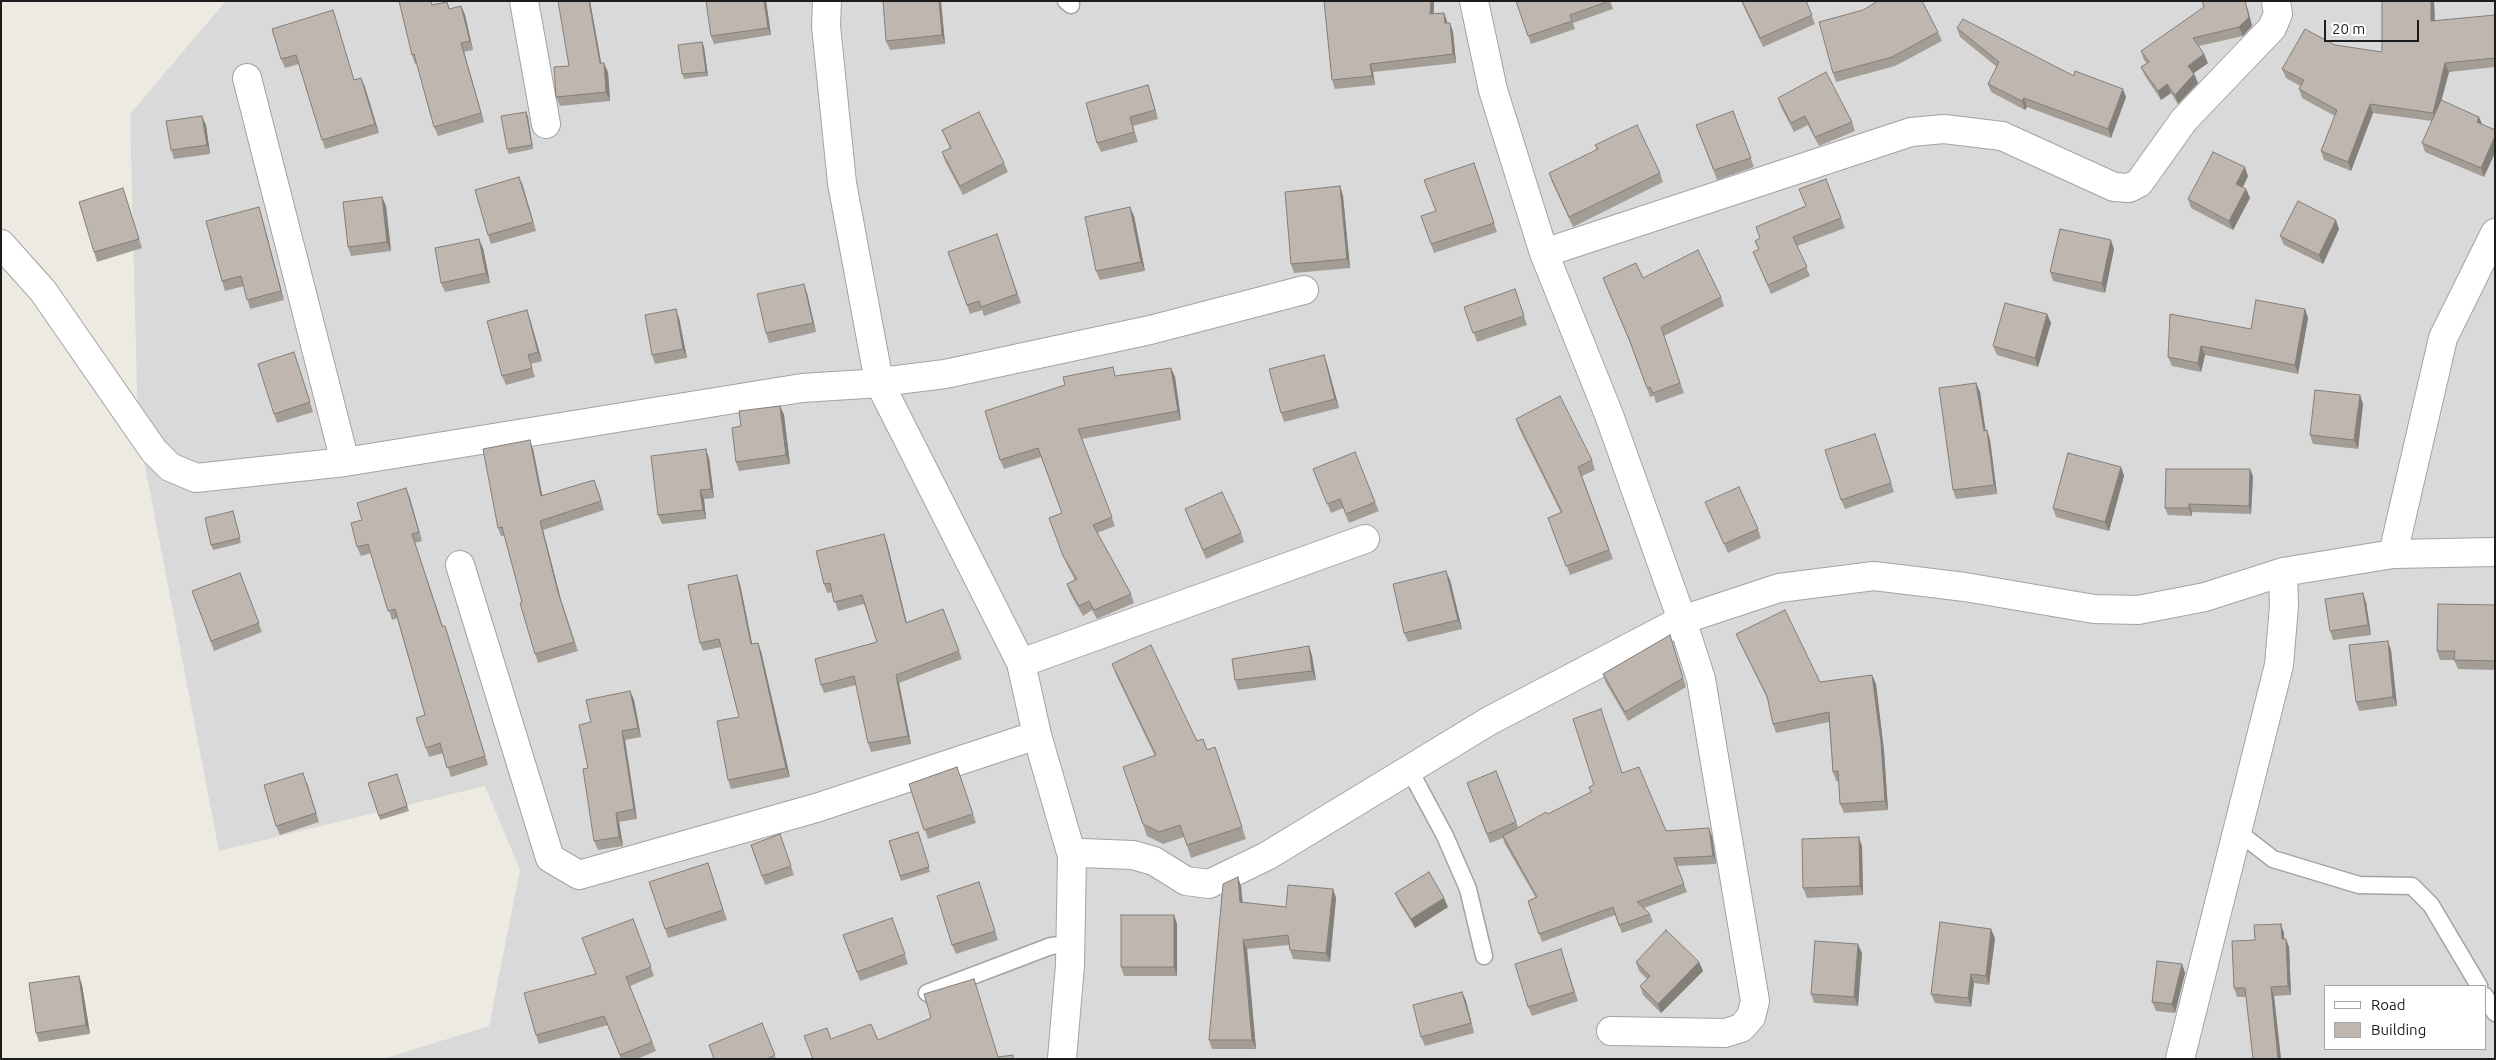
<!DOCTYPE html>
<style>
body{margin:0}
#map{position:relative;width:2496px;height:1060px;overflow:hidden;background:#edeae2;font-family:Ubuntu,sans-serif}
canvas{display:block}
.frame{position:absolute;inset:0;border:2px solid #1c1c1c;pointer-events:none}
.legend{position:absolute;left:2324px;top:985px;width:162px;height:65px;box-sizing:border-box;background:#fff;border:1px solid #a4a4a4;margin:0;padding:6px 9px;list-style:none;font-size:15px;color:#1c1c1c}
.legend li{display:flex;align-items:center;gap:10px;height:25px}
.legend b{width:25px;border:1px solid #a4a4a4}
.scale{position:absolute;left:2324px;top:20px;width:95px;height:22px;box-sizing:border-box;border:2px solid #1c1c1c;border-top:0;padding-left:6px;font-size:15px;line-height:18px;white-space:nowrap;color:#1c1c1c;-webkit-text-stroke:4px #fff;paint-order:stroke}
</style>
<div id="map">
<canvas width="2496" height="1060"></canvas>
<div class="frame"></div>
<ul class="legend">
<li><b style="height:6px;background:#fff"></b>Road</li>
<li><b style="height:14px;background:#beb6af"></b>Building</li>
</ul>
<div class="scale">20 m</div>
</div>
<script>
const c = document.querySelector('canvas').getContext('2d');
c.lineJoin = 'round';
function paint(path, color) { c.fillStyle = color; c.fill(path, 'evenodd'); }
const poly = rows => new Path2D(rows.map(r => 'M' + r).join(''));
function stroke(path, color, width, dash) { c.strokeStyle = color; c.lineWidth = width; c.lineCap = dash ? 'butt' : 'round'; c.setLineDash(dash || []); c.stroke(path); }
paint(poly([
 [226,1,2495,1,2495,1059,383,1059,489,1026,520,870,485,786,219,851,138,429,130,114],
 [2325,986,2485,986,2485,1049,2325,1049]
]), '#dad9d9');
const service = poly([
 [1066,1,1071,5],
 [1409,769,1445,836,1468,889,1484,956],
 [2237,831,2273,859,2359,885,2412,886,2431,905,2479,986],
 [927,993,1051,946,1070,944],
 [2485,996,2495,1013]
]);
const minor = poly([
 [524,1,546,124],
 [827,1,826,26,842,183,879,382,1021,663,1037,735,1072,856,1070,965,1062,1059],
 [1474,1,1493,90,1544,253,1609,415,1682,620,1701,679,1755,1001,1751,1017,1741,1028,1725,1033,1611,1031],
 [247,78,345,462],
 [1,244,43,291,154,451,170,467,196,478,345,462,802,388,865,384,945,374,1150,330,1304,290],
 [1544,253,1911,132,1944,129,2002,136,2114,187,2129,188,2139,183,2184,120,2272,28,2278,14,2276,1],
 [2393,554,2443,338,2495,233],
 [460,565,550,858,579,875,816,808,1037,735],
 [1021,663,1365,539],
 [1072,856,1082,853,1133,855,1154,861,1186,881,1209,884,1267,856,1489,721,1682,620,1779,588,1874,576,1965,587,2094,609,2138,610,2205,597,2283,572,2393,554,2495,552],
 [2180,1059,2279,665,2284,606,2283,572]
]);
stroke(service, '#a3a3a3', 19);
stroke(minor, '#a3a3a3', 30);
stroke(service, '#fff', 16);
stroke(minor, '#fff', 28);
paint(poly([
 [590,1,601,63,608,72,610,101,560,106,556,97,569,66],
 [766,1,771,35,714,44,711,36],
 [941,1,945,44,890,50,886,41],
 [1324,1,1434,1,1434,14,1444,13,1447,23,1450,23,1453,32,1456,63,1373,72,1375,85,1335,89,1332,80],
 [1516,1,1610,1,1613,9,1573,23,1575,29,1531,44],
 [1741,1,1806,1,1815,24,1763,47],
 [2382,1,2434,1,2435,21,2495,15,2495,67,2449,72,2441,101,2479,117,2484,177,2425,152,2422,143,2432,121,2373,113,2351,171,2324,160,2321,151,2335,116,2302,98,2299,89,2300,86,2286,78,2282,69,2335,45,2382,52],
 [447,2,450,9,461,6,465,15,473,50,464,52,484,122,438,136,434,127,417,63,415,64,412,55,433,4],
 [333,10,354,80,361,78,379,133,325,149,299,64,285,68,281,59],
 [2248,10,2252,26,2243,36,2199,46,2208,63,2194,73,2198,83,2178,104,2171,93,2161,100,2145,76,2141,67,2147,63,2144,60,2141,51],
 [1957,28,2126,97,2111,138,2027,107,2025,110,1991,92,1988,84,1997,67,1960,37],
 [1938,32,1942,41,1895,66,1836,82,1833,73],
 [702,42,704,47,708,76,684,79,682,74],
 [1148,85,1158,119,1133,126,1138,142,1101,152,1097,143],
 [1778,98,1852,122,1855,131,1819,146,1808,125,1794,132,1781,107],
 [1733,111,1754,167,1717,180,1696,125],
 [526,112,528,117,533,149,509,154,507,149],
 [206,125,210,154,174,159,171,150],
 [942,130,1004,163,1008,172,963,195,945,161,942,152,950,148],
 [1595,145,1660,173,1663,182,1573,227,1552,182,1549,173,1597,150],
 [1474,163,1497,232,1434,253,1421,216,1436,211],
 [2248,176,2243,187,2246,189,2250,198,2233,230,2191,208,2188,199],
 [519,177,536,231,491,244,488,235],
 [1826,179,1845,228,1797,246,1810,276,1771,294,1753,252,1759,250,1755,241,1760,238,1806,206],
 [1340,186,1343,196,1350,268,1294,273,1291,264],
 [123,188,142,248,97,262,94,252],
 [382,197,386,206,391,251,351,256,348,247],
 [259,207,262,217,284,300,250,309,244,286,225,291,222,281],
 [1134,216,1145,271,1100,280,1096,271],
 [2339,229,2323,264,2284,245,2280,236],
 [997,234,1021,303,984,316,982,310,970,314,948,252],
 [483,248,490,283,445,292,441,283],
 [2114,249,2105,293,2053,281,2050,272],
 [1603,278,1643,278,1721,297,1724,306,1664,336,1684,393,1656,403,1654,396,1650,397,1632,348],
 [1515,289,1527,325,1477,342,1464,307],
 [807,293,816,332,769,343,766,333],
 [2305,309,2308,318,2298,374,2205,355,2201,372,2172,366,2168,357,2251,329],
 [2047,314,2051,323,2038,367,1997,355,1993,346],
 [679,318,687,358,655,364,652,355],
 [530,319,542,361,531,364,535,377,506,385,502,376],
 [297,361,313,412,277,423,274,414],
 [1327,364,1339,408,1284,422,1281,413],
 [1171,368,1175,377,1181,420,1082,439,1115,526,1097,533,1131,594,1134,603,1097,619,1092,610,1083,616,1070,593,1067,584,1075,580,1067,565,1049,518,1062,513,1041,457,1004,469,1000,460,1117,376],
 [1976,383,1980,392,1985,431,1987,430,1990,440,1997,494,1956,499,1953,490],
 [2360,395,2363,404,2358,449,2313,444,2310,435],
 [780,406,784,415,790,464,739,471,736,462],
 [1516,419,1592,460,1595,470,1582,476,1613,559,1570,575,1548,518,1561,513,1519,428],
 [1878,443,1894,492,1845,509,1841,500],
 [533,449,542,495,598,489,604,510,543,530,561,600,578,651,538,663,535,654,505,536,501,536,498,528],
 [709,458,714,498,704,499,706,519,662,524,658,515],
 [2121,467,2124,476,2109,531,2056,517,2053,508],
 [1313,469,1375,502,1379,511,1349,523,1343,508,1331,513],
 [2253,476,2251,514,2192,512,2192,516,2168,515,2165,508],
 [406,488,422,541,415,543,443,626,448,635,488,765,451,777,443,753,429,757,426,748,425,715,397,618,392,620,371,553,361,556,357,547,362,520],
 [1705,502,1758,529,1761,538,1728,553],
 [1185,509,1241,533,1244,542,1206,559],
 [234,516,241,543,213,550,211,545],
 [884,534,887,543,907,623,943,609,962,659,899,683,911,744,871,752,868,743,856,685,824,693,821,685,877,642,864,604,838,611,832,592,827,593,824,584],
 [240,573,262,632,214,651,192,591],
 [1450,580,1462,629,1408,642,1404,633],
 [740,584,752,644,761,651,790,777,731,789,728,780,739,717,721,647,703,651,700,643],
 [2366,602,2371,635,2333,640,2330,631],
 [2495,605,2495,670,2458,669,2454,660,2440,660,2437,651],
 [1736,634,1820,682,1872,675,1876,684,1884,751,1888,810,1844,813,1840,804,1839,781,1836,781,1833,772,1829,722,1776,733,1773,724,1768,700,1740,643],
 [1670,635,1686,687,1628,721,1606,683,1603,674],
 [1309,646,1312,656,1316,680,1238,690,1235,680],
 [2391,650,2397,706,2359,711,2356,702],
 [1112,664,1197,741,1203,739,1207,750,1219,759,1246,839,1191,858,1184,837,1163,844,1147,836,1123,767,1155,756,1117,677],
 [630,691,634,700,641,737,625,740,637,819,619,822,623,846,598,850,594,841,588,768,591,722],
 [957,767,976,823,928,839,909,784],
 [1496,771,1518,827,1548,814,1591,792,1623,773,1666,831,1712,836,1716,864,1677,866,1687,892,1644,908,1650,914,1653,922,1622,933,1615,915,1542,942,1528,901,1536,898,1505,844,1503,838,1490,843,1467,783],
 [397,774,409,811,380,820,368,783],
 [307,782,319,822,280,835,276,826],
 [918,832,930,872,901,881,889,841],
 [780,834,794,875,765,885,751,845],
 [1862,846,1863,895,1807,898,1803,888],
 [711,872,727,920,668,938,665,929],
 [1241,886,1243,903,1286,907,1333,889,1336,898,1330,962,1293,959,1290,950,1289,945,1247,949,1256,1049,1212,1049,1209,1040],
 [982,891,998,940,956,954,952,945],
 [1395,893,1448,907,1415,928,1399,902],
 [1174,915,1177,924,1177,976,1124,976,1121,967],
 [892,918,908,964,860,981,843,935],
 [633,919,654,976,630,986,656,1051,637,1059,621,1059,608,1025,539,1044,536,1035,596,974],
 [2284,933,2284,939,2286,939,2289,947,2291,995,2274,996,2281,1059,2253,1059,2246,997,2237,997,2234,988,2255,940],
 [1995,938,1989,985,1974,983,1971,1007,1935,1003,1931,994],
 [1561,949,1578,1001,1532,1016,1528,1007],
 [1862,953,1858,1006,1814,1003,1811,994],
 [1636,962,1699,962,1703,971,1661,1013,1643,995,1640,986,1647,979,1639,971],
 [2182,964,2185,973,2175,1013,2156,1011,2152,1002],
 [79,976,82,985,90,1034,39,1042,36,1033],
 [1462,992,1466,1001,1474,1033,1425,1046,1421,1037],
 [762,1023,776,1059,714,1059]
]), '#a39d96');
paint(poly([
 [589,1,590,1,603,73,600,63],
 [764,1,766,1,771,35,768,28],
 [939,1,941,1,945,44,942,35],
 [1431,1,1434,1,1433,23,1430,14],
 [2245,1,2248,10,2252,26,2243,36,2239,27],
 [2431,1,2434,1,2435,30,2431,21],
 [461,6,465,15,473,50,470,41],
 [1444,13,1447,21,1448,32,1445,23],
 [1450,23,1453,32,1456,63,1453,54],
 [702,42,704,47,708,76,706,72],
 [461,43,464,52,484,122,481,113],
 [2204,54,2208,63,2191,75,2188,66],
 [604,63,608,72,610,101,606,92],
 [2445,63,2449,72,2436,121,2433,113],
 [1370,64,1373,72,1375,85,1372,76],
 [2194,74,2198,83,2178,104,2175,95],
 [361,78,365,87,379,133,375,124],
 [2167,84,2171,93,2161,100,2158,91],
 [1148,85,1151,94,1158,119,1155,110],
 [2123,89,2126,97,2111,138,2108,129],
 [2024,98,2027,107,2025,110,2022,101],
 [2370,104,2373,113,2351,171,2348,162],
 [526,112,528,117,533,149,532,145],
 [202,116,206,125,210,154,207,145],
 [2479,117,2483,126,2477,122],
 [2495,136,2495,153,2484,177,2481,168],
 [2245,167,2248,176,2240,193,2236,184],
 [519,177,523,186,536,231,533,222],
 [1340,186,1343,196,1350,268,1347,259],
 [2246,189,2250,198,2233,230,2229,221],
 [382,197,386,206,391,251,387,242],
 [259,207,262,217,284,300,281,291],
 [1130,207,1134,216,1145,271,1141,262],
 [2336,220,2339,229,2323,264,2319,255],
 [479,239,483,248,490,283,486,273],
 [2111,240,2114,249,2105,293,2102,283],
 [804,284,807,293,816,332,813,323],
 [676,309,679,318,687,358,683,349],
 [2305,309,2308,318,2298,374,2295,365],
 [527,310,530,319,542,361,538,352],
 [2047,314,2051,323,2038,367,2035,358],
 [2201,346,2205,355,2201,372,2198,363],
 [1324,355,1327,364,1339,408,1335,399],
 [1171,368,1175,377,1181,420,1178,411],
 [1976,383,1980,392,1987,440,1984,431],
 [2360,395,2363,404,2358,449,2354,440],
 [780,406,784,415,790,464,786,455],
 [1987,430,1990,440,1997,494,1994,485],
 [530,440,533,449,544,504,541,496],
 [706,449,709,458,714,498,711,489],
 [2121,467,2124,476,2109,531,2105,522],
 [2250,469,2253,476,2251,514,2249,506],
 [406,488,410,498,422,541,419,532],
 [700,490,704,499,706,519,703,510],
 [2189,504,2192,512,2192,516,2189,508],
 [540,521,543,530,561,600,578,651,558,592],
 [884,534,887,543,909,632,906,623],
 [1446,571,1450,580,1462,629,1458,620],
 [737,575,740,584,754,653,751,644],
 [2363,593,2366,602,2371,635,2368,625],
 [445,626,448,635,488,765,485,756],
 [2388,641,2391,650,2397,706,2393,697],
 [758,643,761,651,790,777,786,768],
 [1309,646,1312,656,1316,680,1312,671],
 [896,675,899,683,911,744,908,736],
 [1872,675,1876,684,1884,751,1888,810,1885,801],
 [630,691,634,700,641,737,638,728],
 [622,731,625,740,637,819,634,809],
 [616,813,619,822,623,846,619,837],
 [1709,828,1712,836,1716,864,1713,856],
 [1859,837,1862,846,1863,895,1860,886],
 [1238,877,1241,886,1243,912,1240,902],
 [1333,889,1336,898,1330,962,1326,953],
 [1444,898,1448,907,1415,928,1411,919],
 [1174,915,1177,924,1177,976,1174,967],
 [2281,924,2284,933,2285,948,2282,939],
 [1991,929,1995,938,1989,985,1986,976],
 [2286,939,2289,947,2291,995,2288,986],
 [1243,940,1247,949,1256,1049,1252,1040],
 [1858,944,1862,953,1858,1006,1854,997],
 [1699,962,1703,971,1661,1013,1658,1004],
 [2182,964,2185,973,2175,1013,2172,1004],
 [1971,974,1974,983,1971,1007,1968,998],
 [79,976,82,985,90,1034,86,1025],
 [2271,987,2274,996,2281,1059,2278,1059],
 [1462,992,1466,1001,1474,1033,1471,1023]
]), '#857f7a');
const building = poly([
 [399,1,431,1,432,5,447,2,449,9,461,6,470,41,461,43,481,113,434,127,414,54,412,55,399,1],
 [558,1,589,1,600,63,604,63,606,92,556,97,554,67,569,66,558,1],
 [706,1,764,1,768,28,711,36,706,1],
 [883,1,939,1,942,35,886,41,883,1],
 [1324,1,1431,1,1430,14,1444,13,1445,23,1450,23,1453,54,1370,64,1372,76,1332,80,1324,1],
 [1516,1,1609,1,1570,15,1572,21,1528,36,1516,1],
 [1742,1,1806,1,1812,15,1760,38,1742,1],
 [1878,1,1922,1,1938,32,1892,57,1833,73,1819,22,1863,10,1878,1],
 [2202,1,2245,1,2249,17,2239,27,2193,38,2204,54,2188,66,2194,74,2175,95,2167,84,2158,91,2141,67,2149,62,2141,51,2204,7,2202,1],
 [2382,1,2431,1,2431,21,2495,15,2495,58,2445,63,2433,113,2370,104,2348,162,2321,151,2337,110,2299,89,2304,80,2282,69,2305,29,2335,45,2382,52,2382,1],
 [333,10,354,80,361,78,375,124,322,140,296,55,281,59,272,29,333,10],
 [1963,19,2074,76,2075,71,2123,89,2108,129,2024,98,2022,101,1988,84,1999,62,1957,28,1963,19],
 [702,42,706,72,682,74,678,45,702,42],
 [1826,72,1852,122,1815,137,1805,116,1791,123,1778,98,1826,72],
 [1148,85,1155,110,1130,117,1134,132,1097,143,1086,103,1148,85],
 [2441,100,2479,117,2477,122,2495,130,2495,136,2481,168,2422,143,2441,100],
 [1733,111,1751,158,1714,170,1696,125,1733,111],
 [526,112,532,145,507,149,501,116,526,112],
 [979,112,1004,163,960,186,942,152,951,148,942,130,979,112],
 [202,116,207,145,171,150,166,121,202,116],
 [1637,125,1660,173,1569,217,1549,173,1598,149,1595,145,1637,125],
 [2213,152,2245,167,2236,184,2246,189,2229,221,2188,199,2213,152],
 [1474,163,1494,223,1431,244,1421,216,1436,211,1424,180,1474,163],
 [519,177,533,222,488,235,475,190,519,177],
 [1826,179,1841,218,1793,237,1807,267,1768,285,1753,252,1759,249,1755,241,1760,238,1756,227,1806,206,1799,189,1826,179],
 [1340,186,1347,259,1291,264,1285,192,1340,186],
 [123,188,139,239,94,252,79,202,123,188],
 [382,197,387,242,348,247,343,202,382,197],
 [2298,201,2336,220,2319,255,2280,236,2298,201],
 [259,207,281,291,247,300,241,276,222,281,206,221,259,207],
 [1130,207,1141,262,1096,271,1085,217,1130,207],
 [2060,229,2111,240,2102,283,2050,272,2060,229],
 [997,234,1017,294,981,307,979,301,967,305,948,252,997,234],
 [479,239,486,273,441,283,435,248,479,239],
 [1698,250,1721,297,1661,327,1680,383,1653,393,1650,387,1647,388,1629,339,1603,278,1636,263,1643,278,1698,250],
 [804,284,813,323,766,333,757,294,804,284],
 [1515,289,1524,316,1473,333,1464,307,1515,289],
 [2256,300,2305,309,2295,365,2201,346,2198,363,2168,357,2170,314,2251,329,2256,300],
 [2005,303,2047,314,2035,358,1993,346,2005,303],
 [676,309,683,349,652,355,645,315,676,309],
 [527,310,538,352,528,355,532,368,502,376,487,321,527,310],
 [294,352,310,402,274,414,258,364,294,352],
 [1324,355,1335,399,1281,413,1269,369,1324,355],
 [1113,367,1115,376,1171,368,1178,411,1078,429,1112,517,1093,525,1131,594,1094,610,1089,601,1079,606,1067,584,1077,579,1063,556,1049,518,1062,513,1038,448,1000,460,985,411,1065,385,1063,377,1113,367],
 [1976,383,1984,431,1987,430,1994,485,1953,490,1939,388,1976,383],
 [2315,390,2360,395,2354,440,2310,435,2315,390],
 [1560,396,1592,460,1578,467,1609,550,1566,566,1548,518,1562,512,1516,419,1560,396],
 [780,406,786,455,736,462,732,428,741,426,739,411,780,406],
 [1875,434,1891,483,1841,500,1825,450,1875,434],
 [530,440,541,496,594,480,601,501,540,521,558,592,574,642,535,654,520,603,522,602,502,527,498,528,483,449,530,440],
 [706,449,711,489,700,490,703,510,658,515,651,456,706,449],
 [1355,452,1375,502,1346,514,1340,499,1327,504,1313,469,1355,452],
 [2068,453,2121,467,2105,522,2053,508,2068,453],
 [2166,469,2250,469,2249,506,2189,504,2189,508,2165,508,2166,469],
 [1739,487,1758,529,1724,544,1705,502,1739,487],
 [406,488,419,532,412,534,442,626,445,626,485,756,447,768,440,743,426,748,416,718,425,715,395,609,388,611,368,544,357,547,351,523,362,520,357,503,406,488],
 [1222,492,1241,533,1203,550,1185,509,1222,492],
 [233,511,240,538,211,545,205,518,233,511],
 [884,534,906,623,943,609,959,651,896,675,908,736,868,743,854,676,821,685,815,659,877,642,862,595,834,602,830,583,824,584,816,551,884,534],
 [1446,571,1458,620,1404,633,1393,584,1446,571],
 [240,573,259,623,211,641,192,591,240,573],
 [737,575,751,644,758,643,786,768,728,780,717,721,739,717,719,639,700,643,688,585,737,575],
 [2363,593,2368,625,2330,631,2325,599,2363,593],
 [2438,604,2495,605,2495,661,2454,660,2455,651,2437,651,2438,604],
 [1785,610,1820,682,1872,675,1881,742,1885,801,1840,804,1838,771,1833,772,1829,712,1773,724,1767,696,1736,634,1785,610],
 [1670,635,1683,678,1625,712,1603,674,1670,635],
 [2388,641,2393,697,2356,702,2349,645,2388,641],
 [1151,645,1197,741,1203,739,1207,750,1215,747,1242,827,1187,845,1180,825,1159,832,1143,824,1123,767,1156,755,1112,664,1151,645],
 [1309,646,1312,671,1235,680,1232,659,1309,646],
 [630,691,638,728,622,731,634,809,616,813,619,837,594,841,583,769,588,768,579,725,591,722,586,700,630,691],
 [1601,709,1622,773,1639,767,1666,831,1709,828,1713,856,1674,858,1684,884,1637,902,1650,914,1619,925,1613,907,1539,934,1528,901,1537,897,1503,836,1546,812,1548,814,1591,792,1589,787,1594,785,1573,719,1601,709],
 [957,767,973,814,924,830,909,784,957,767],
 [1496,771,1516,822,1487,834,1467,783,1496,771],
 [303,773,316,813,276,826,264,785,303,773],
 [397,774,407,806,379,816,368,783,397,774],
 [918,832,929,867,900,876,889,841,918,832],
 [780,834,791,866,762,876,751,845,780,834],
 [1859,837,1860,886,1803,888,1802,839,1859,837],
 [708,863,723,910,665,929,649,882,708,863],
 [1429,872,1444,898,1411,919,1395,893,1429,872],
 [1238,877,1240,902,1286,907,1288,885,1333,889,1326,953,1290,950,1288,935,1243,940,1252,1040,1209,1040,1223,884,1238,877],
 [979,882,995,931,952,945,937,896,979,882],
 [1121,915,1174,915,1174,967,1121,967,1121,915],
 [892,918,905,954,857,972,843,935,892,918],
 [633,919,651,967,626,977,652,1042,620,1055,604,1016,536,1035,524,993,596,974,582,938,633,919],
 [1940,922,1991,929,1986,976,1971,974,1968,998,1931,994,1940,922],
 [2281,924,2282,939,2286,939,2288,986,2271,987,2278,1059,2253,1059,2245,988,2234,988,2232,941,2255,940,2254,925,2281,924],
 [1666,930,1699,962,1658,1004,1640,986,1650,976,1636,962,1666,930],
 [1815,941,1858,944,1854,997,1811,994,1815,941],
 [1561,949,1574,992,1528,1007,1515,964,1561,949],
 [2157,961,2182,964,2172,1004,2152,1002,2157,961],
 [79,976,86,1025,36,1033,29,983,79,976],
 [974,979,998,1057,1013,1055,1013,1059,813,1059,804,1036,827,1028,831,1039,871,1024,878,1040,931,1018,924,994,974,979],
 [1462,992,1471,1023,1421,1037,1413,1005,1462,992],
 [762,1023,775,1055,766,1059,714,1059,709,1045,762,1023]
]);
paint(building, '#beb6af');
stroke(building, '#857f7a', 1);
</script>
